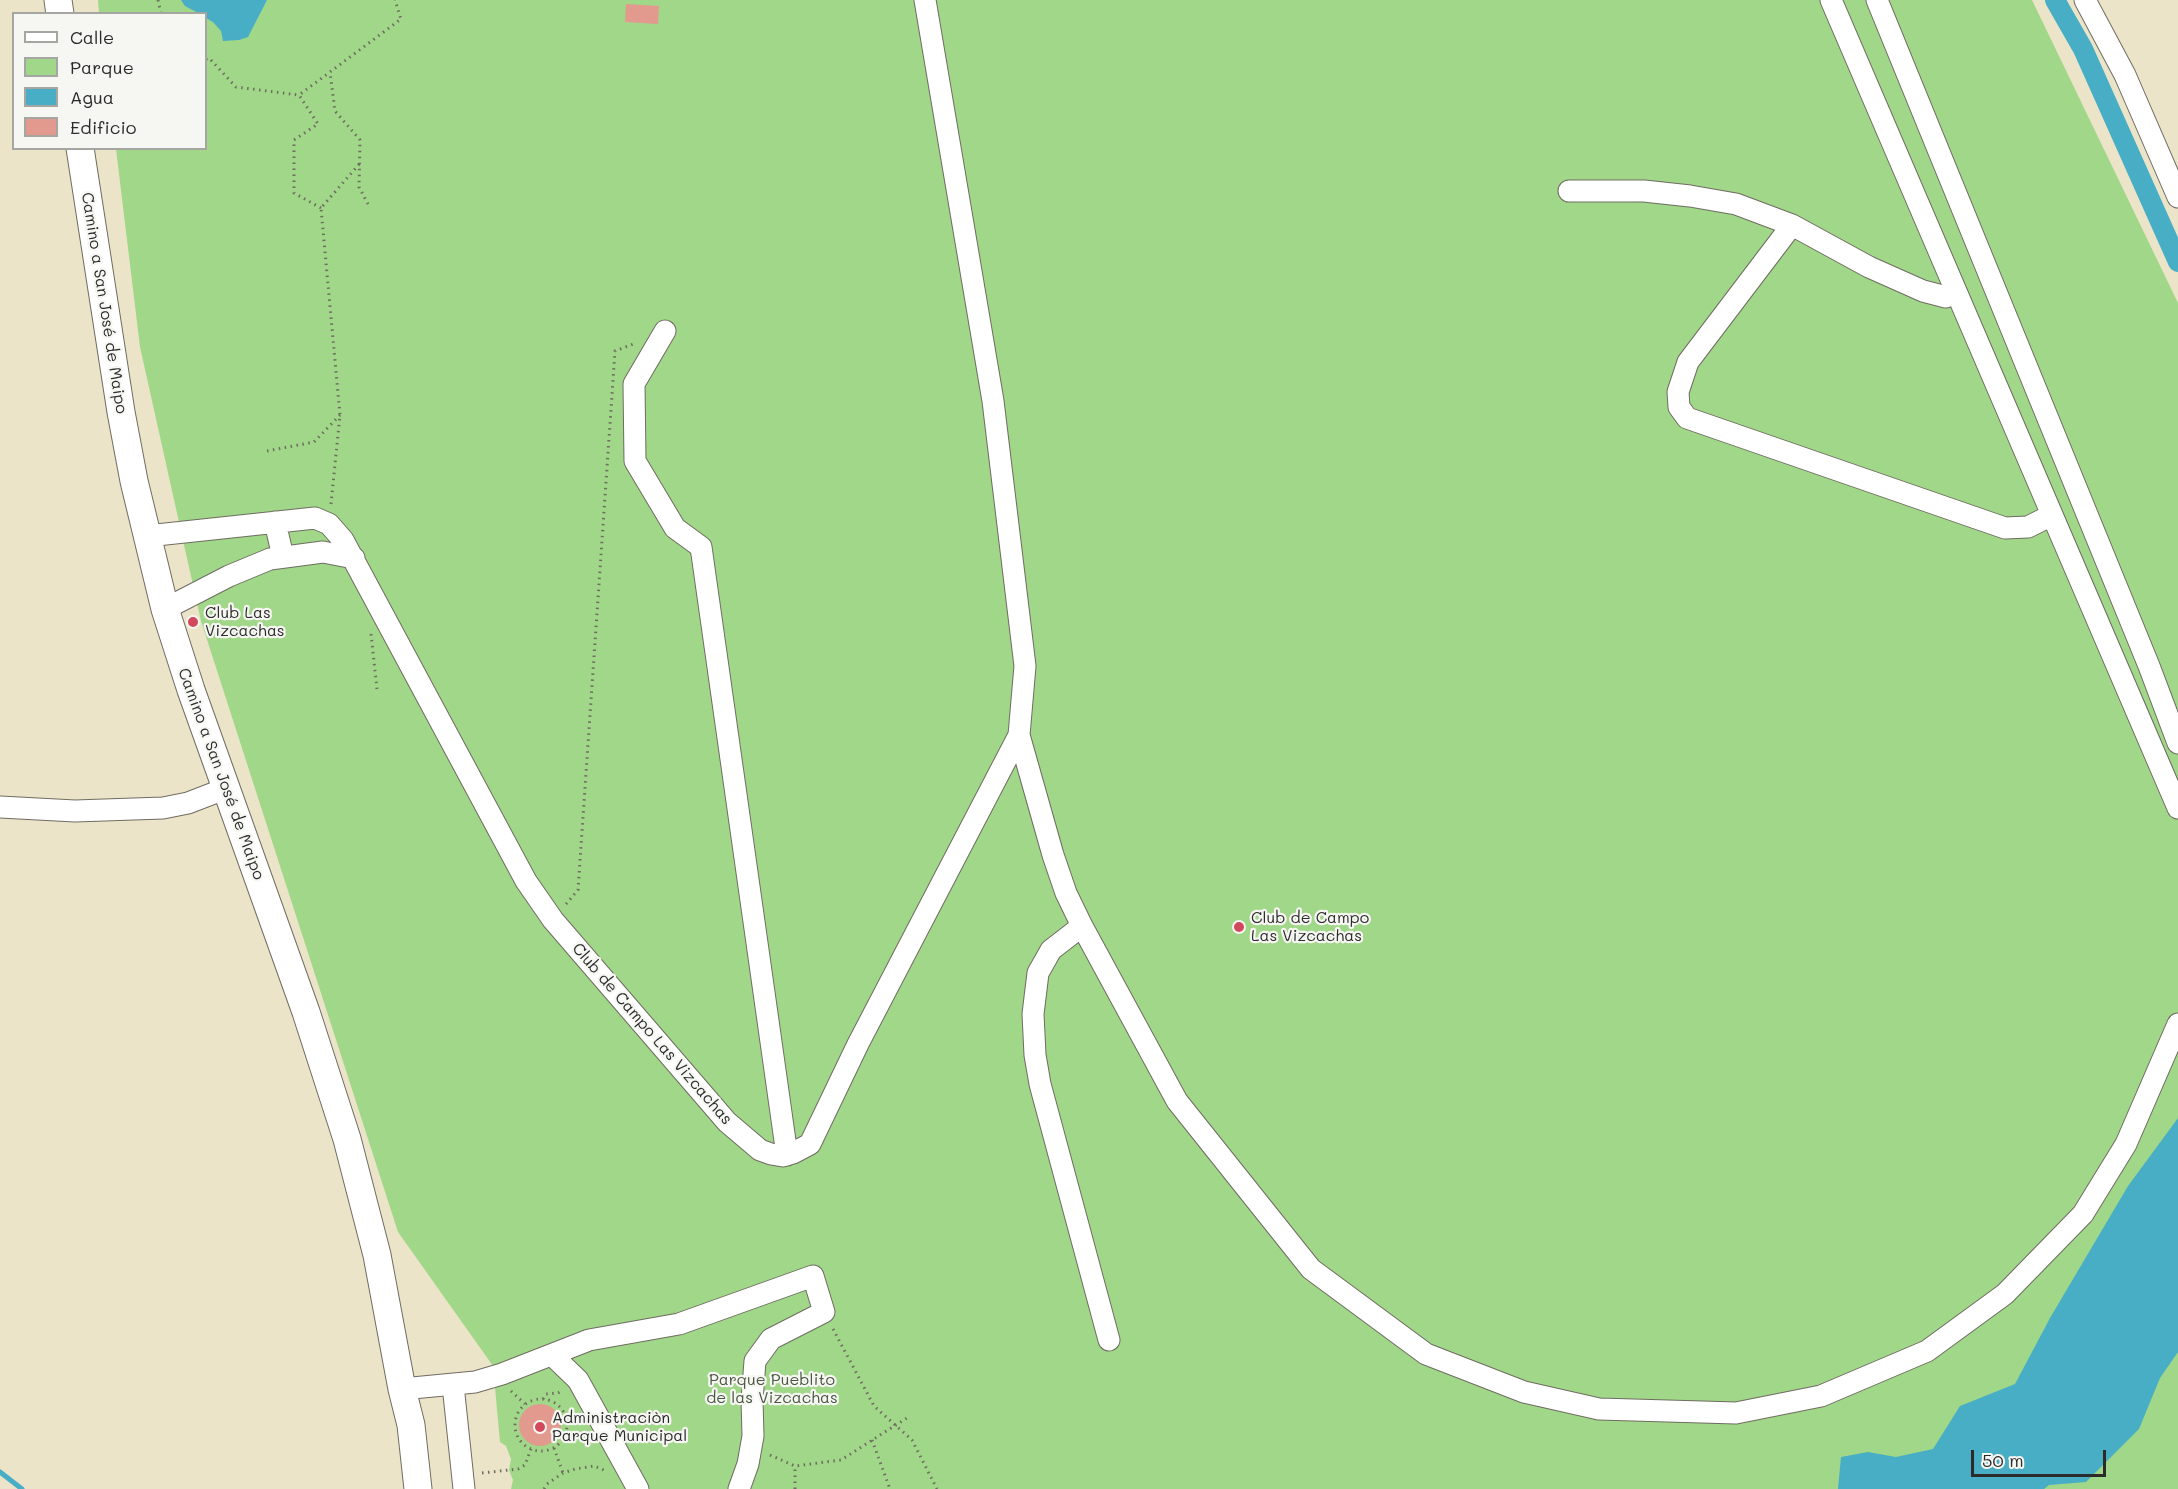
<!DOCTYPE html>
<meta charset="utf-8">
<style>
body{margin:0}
#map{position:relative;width:2178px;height:1489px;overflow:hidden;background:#ece4c8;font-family:Mali,sans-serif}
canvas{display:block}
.legend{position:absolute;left:12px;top:12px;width:195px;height:138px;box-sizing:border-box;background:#f6f6f2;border:2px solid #a5a5a2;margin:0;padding:8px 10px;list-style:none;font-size:18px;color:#2b2b2b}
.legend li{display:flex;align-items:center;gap:12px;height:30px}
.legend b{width:30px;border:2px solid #a5a5a2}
.scale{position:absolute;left:1971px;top:1450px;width:135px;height:27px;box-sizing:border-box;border:3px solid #2b2b2b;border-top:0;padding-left:8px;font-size:18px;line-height:21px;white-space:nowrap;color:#2b2b2b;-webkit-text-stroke:4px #f6f6f2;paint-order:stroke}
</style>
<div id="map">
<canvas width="2178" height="1489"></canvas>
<ul class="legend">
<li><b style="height:8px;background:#fff"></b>Calle</li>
<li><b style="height:16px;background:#a1d788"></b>Parque</li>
<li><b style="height:16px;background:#47aec6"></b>Agua</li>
<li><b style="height:16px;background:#e29a8f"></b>Edificio</li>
</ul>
<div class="scale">50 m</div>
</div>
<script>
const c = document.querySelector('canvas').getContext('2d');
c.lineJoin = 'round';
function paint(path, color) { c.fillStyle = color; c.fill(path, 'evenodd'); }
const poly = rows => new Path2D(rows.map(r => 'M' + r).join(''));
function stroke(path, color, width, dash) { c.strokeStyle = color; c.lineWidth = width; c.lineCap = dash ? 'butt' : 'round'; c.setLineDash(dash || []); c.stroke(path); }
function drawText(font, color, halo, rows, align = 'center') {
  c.font = font + ' Mali,sans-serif'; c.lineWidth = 4.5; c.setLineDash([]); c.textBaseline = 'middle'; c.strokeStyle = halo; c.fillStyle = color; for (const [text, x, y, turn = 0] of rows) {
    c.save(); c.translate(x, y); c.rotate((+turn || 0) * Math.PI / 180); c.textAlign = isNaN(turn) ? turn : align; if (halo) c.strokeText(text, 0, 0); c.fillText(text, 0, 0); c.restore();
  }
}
paint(poly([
 [98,0,2032,0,2178,303,2178,1489,511,1489,513,1480,509,1470,511,1459,506,1446,500,1442,493,1366,398,1232,201,621,140,347,116,149,206,148,206,14,99,13]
]), '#a1d788');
paint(poly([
 [181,0,267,0,248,37,239,40,223,41,221,31,213,22,206,18,206,14,198,13,185,6],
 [2178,1118,2178,1352,2160,1378,2139,1429,2086,1482,2049,1485,2044,1489,1838,1489,1841,1457,1868,1452,1896,1457,1933,1449,1960,1406,2015,1384,2050,1318,2128,1186]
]), '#47aec6');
stroke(poly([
 [0,1472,22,1489]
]), '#47aec6', 5);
stroke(poly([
 [2055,0,2083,49,2178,262]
]), '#47aec6', 20);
paint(poly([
 [626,4,659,6,658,24,625,22],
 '519 1425a21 21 0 1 1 42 0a21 21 0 1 1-42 0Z'
]), '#e29a8f');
const minor = poly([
 [925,0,993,401,1025,666,1019,735,1053,855,1066,893,1082,926,1177,1101,1311,1269,1426,1354,1524,1392,1599,1409,1736,1413,1821,1396,1927,1351,2005,1294,2083,1214,2126,1144,2178,1024],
 [1831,0,2178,808],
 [1877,0,2149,666,2178,743],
 [2085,0,2125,75,2178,197],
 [1569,191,1644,191,1690,196,1736,204,1792,225,1869,267,1923,291,1946,297,1957,293],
 [1792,225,1688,362,1678,392,1679,407,1687,418,2005,528,2028,527,2052,515],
 [665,331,634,384,635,461,675,528,701,547,787,1155],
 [275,522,283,557],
 [147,536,315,518,329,524,343,540,526,881,553,920,727,1122,760,1150,771,1154,783,1156,793,1153,810,1144,858,1044,1019,735],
 [165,609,229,576,270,559,323,552,354,558],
 [0,807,75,811,163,808,188,803,227,788],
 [1082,926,1051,950,1038,973,1033,1014,1035,1055,1040,1084,1109,1340],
 [552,1355,578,1380,638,1489],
 [453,1385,464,1489],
 [402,1389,475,1382,502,1374,589,1340,679,1324,813,1276,824,1312,771,1339,755,1361,752,1400,753,1436,748,1464,739,1489]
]);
const major = poly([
 [58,0,60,14],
 [80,148,121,412,134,481,165,609,191,690,306,1012,347,1139,377,1255,402,1389,411,1425,418,1489]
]);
stroke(minor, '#6f6c62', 23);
stroke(major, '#6f6c62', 29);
stroke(poly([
 [158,0,161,14],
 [206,59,209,58,236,87,299,95],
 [368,204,359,187,360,140,335,111,330,72,401,19,395,0],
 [321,208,294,193,294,140,318,124,299,95,330,72],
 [267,451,314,442,340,415],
 [331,504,340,415,321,208,361,162],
 [371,634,377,689],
 [566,904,578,890,615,351,636,343],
 [833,1329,874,1406,912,1440,937,1489],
 [511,1391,525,1404],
 '515 1425a26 26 0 1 1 52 0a26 26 0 1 1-52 0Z',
 [543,1399,546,1394,558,1393,562,1391],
 [872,1440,890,1489],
 [554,1448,563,1473],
 [770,1455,795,1466,841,1460,910,1416],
 [482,1473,518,1469,525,1465,531,1449],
 [544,1489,547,1484,563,1473,575,1469,594,1466,606,1471],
 [795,1489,795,1466]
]), '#6f6c62', 3, [1.5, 4.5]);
stroke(minor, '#fff', 21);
stroke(major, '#fff', 27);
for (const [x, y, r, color] of [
 [193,622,6,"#d1495b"],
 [1239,927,6,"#d1495b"],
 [540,1427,6,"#d1495b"]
]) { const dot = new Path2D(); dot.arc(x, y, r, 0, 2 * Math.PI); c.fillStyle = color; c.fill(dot); stroke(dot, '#f6f6f2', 2); }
drawText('16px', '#2b2b2b', '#f6f6f2', [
 ["Camino a San José de Maipo",104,303,81],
 ["Camino a San José de Maipo",221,774,70],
 ["Club de Campo Las Vizcachas",652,1034,49]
]);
drawText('16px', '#2b2b2b', '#f6f6f2', [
 ["Club Las",205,613],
 ["Vizcachas",205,631],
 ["Club de Campo",1251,918],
 ["Las Vizcachas",1251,936],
 ["Administraciòn",552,1418],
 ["Parque Municipal",552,1436]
], 'left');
drawText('16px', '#485642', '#f6f6f2', [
 ["Parque Pueblito",772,1380],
 ["de las Vizcachas",772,1398]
]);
</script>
